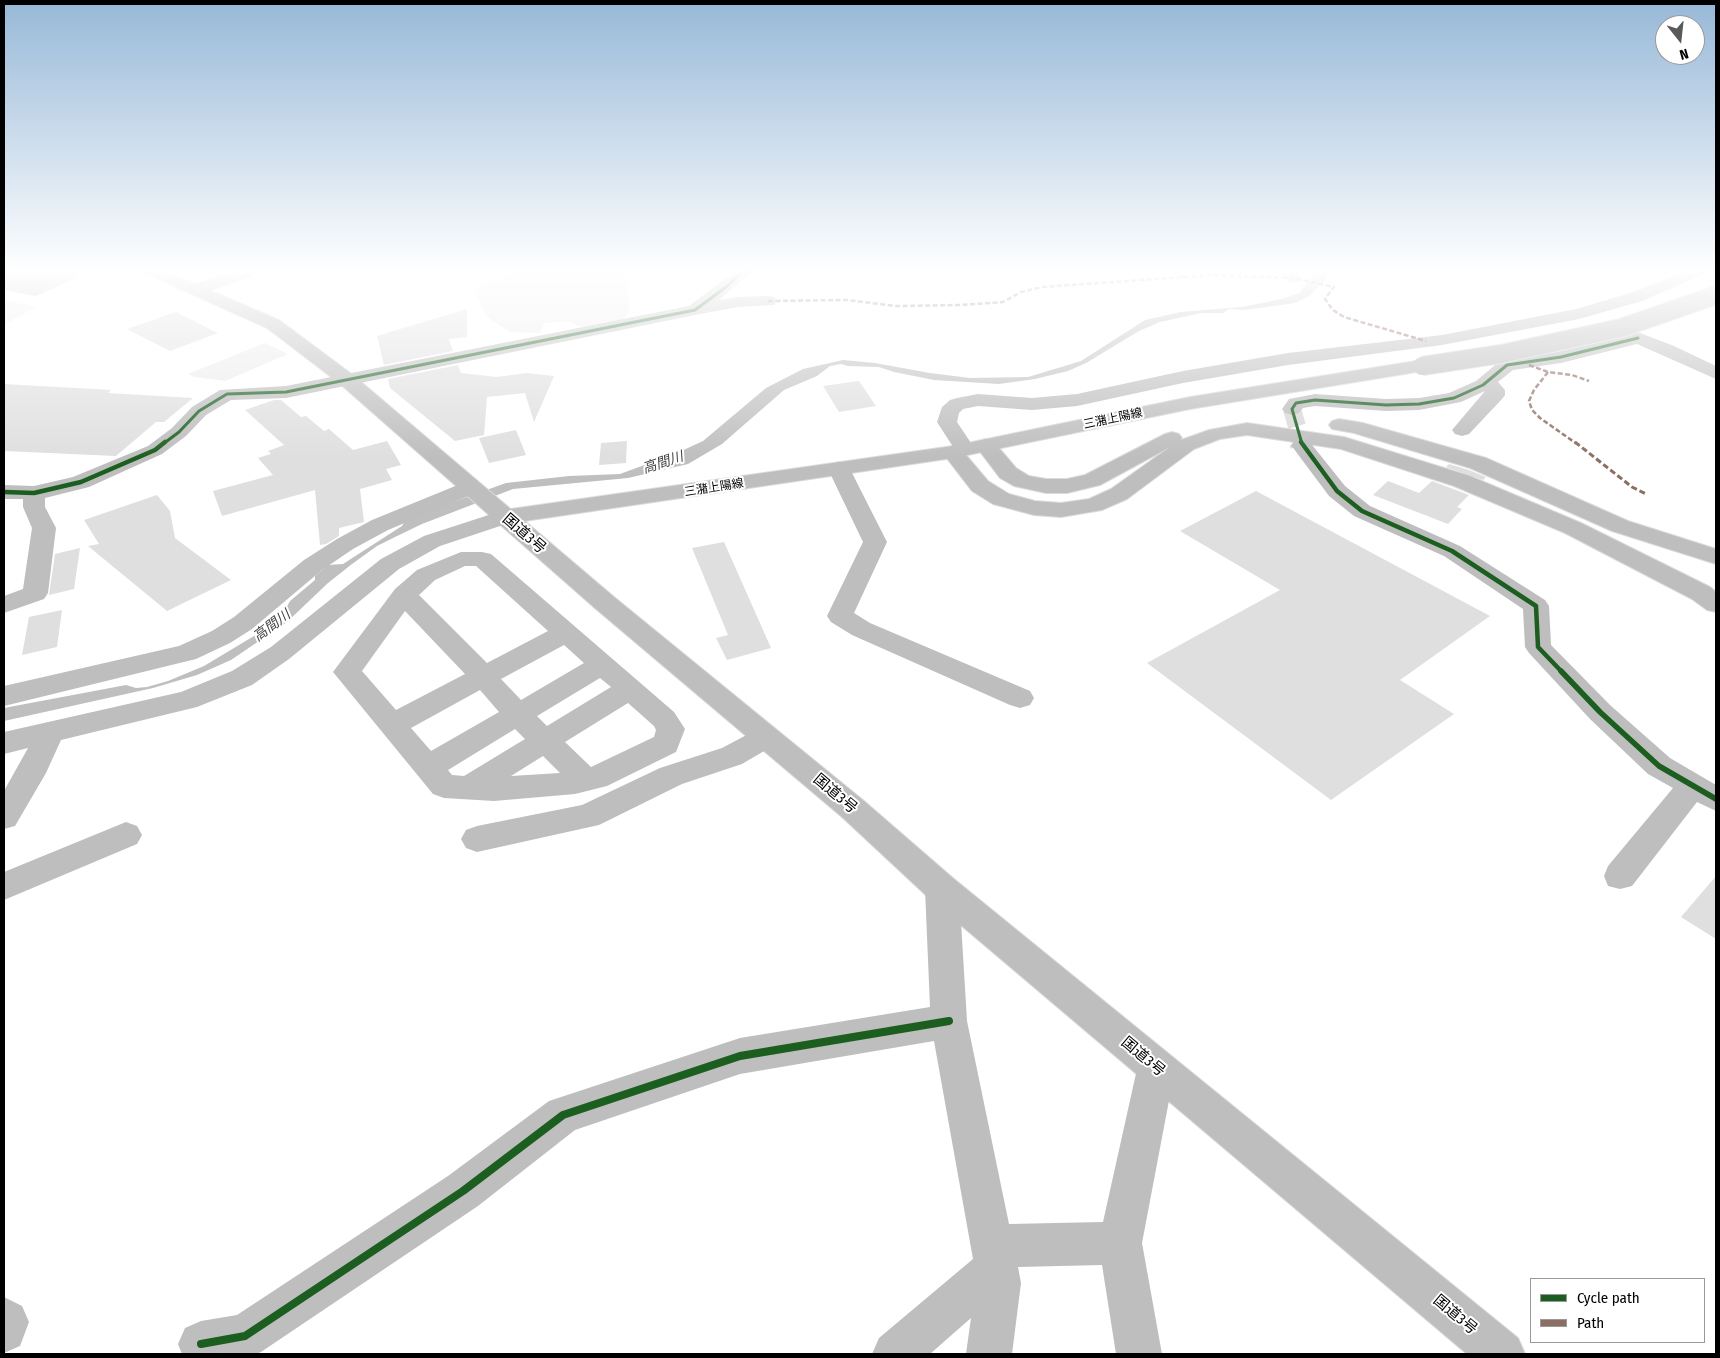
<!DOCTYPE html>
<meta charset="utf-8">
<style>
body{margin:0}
#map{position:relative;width:1720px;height:1358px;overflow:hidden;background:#fff;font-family:"Fira Sans Condensed",sans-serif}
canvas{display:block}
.frame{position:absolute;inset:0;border:5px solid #000;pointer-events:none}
.legend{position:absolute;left:1530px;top:1278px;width:175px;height:65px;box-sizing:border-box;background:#fff;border:1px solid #999;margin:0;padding:6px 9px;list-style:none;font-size:15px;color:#000}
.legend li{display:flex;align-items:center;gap:10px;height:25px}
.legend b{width:25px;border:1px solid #999}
.north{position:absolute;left:1655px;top:15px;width:50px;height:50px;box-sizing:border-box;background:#fff;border:1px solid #999;border-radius:50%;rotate:164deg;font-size:14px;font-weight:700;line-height:20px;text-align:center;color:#000}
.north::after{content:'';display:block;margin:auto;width:18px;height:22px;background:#595959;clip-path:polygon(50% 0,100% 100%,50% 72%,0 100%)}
</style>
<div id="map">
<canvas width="1720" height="1358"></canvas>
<div class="frame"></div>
<ul class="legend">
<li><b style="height:6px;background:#1b5e20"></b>Cycle path</li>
<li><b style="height:6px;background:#8d6e63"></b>Path</li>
</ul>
<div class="north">N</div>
</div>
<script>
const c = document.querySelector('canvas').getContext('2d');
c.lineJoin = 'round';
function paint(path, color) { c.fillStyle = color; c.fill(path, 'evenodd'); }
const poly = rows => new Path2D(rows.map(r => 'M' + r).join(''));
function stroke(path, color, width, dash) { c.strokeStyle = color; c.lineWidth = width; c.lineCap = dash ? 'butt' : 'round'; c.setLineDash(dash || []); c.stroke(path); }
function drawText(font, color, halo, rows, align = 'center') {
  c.font = font + ' "Fira Sans Condensed","Noto Sans JP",sans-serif'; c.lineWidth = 4; c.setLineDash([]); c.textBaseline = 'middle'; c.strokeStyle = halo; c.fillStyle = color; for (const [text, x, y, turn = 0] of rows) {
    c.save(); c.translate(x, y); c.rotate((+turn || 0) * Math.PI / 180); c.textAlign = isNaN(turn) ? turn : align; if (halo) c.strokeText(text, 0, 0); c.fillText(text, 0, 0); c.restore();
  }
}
paint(poly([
 [508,268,624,268,628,279,629,312,624,319,583,327,567,321,544,323,540,333,510,332,487,317,475,291,486,283,509,273],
 [4,299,7,300,36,307,4,325],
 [265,343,288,354,225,381,194,377,188,374]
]), '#ececec');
paint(poly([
 [4,268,62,268,75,271,78,274,74,279,36,296,4,290],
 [1315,268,1329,268,1325,280,1309,296,1295,303,1244,310,1229,309,1223,313,1201,313,1160,322,1139,331,1086,363,1068,371,1035,379,999,384,934,380,894,372,879,367,848,366,841,364,830,366,817,376,784,390,722,444,688,464,628,478,513,489,422,524,393,538,377,546,352,564,328,583,287,622,231,660,197,675,153,688,4,721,4,708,126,685,136,688,147,687,168,681,204,666,279,621,290,601,315,580,315,576,328,565,343,564,402,526,406,519,506,483,569,476,620,474,677,453,703,441,766,388,803,369,843,360,875,363,930,373,970,378,1028,377,1081,361,1145,320,1181,312,1241,307,1282,299,1299,293,1311,279]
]), '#bfbfbf');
paint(poly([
 [467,309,467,337,449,339,453,351,384,365,377,336],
 [176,312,218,333,170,351,127,329],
 [458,365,461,373,497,377,526,373,554,376,534,422,525,393,487,397,484,435,455,441,390,388,388,379],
 [859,381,876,406,839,412,823,386],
 [4,384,111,390,108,393,193,398,164,422,156,422,116,456,4,451],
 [274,400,281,400,301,417,306,416,324,431,329,429,353,450,387,441,401,465,386,469,392,480,360,489,364,522,339,528,339,536,326,544,320,545,315,490,222,516,213,491,273,475,258,458,271,454,268,451,284,445,245,410],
 [516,430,526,455,489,463,479,438],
 [627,441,626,463,599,465,601,443],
 [1449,464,1469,470,1486,477,1483,480,1446,467],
 [1388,481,1419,493,1432,481,1469,495,1457,507,1462,509,1448,524,1373,495],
 [1256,491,1490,616,1400,680,1454,714,1331,800,1147,663,1280,590,1180,531],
 [157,495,170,511,175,538,231,580,167,611,88,546,99,544,84,520],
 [724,542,771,648,727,660,716,638,728,635,692,548],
 [80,548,74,589,49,595,55,554],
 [62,610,57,647,22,655,29,617],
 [1716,876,1716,939,1681,917]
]), '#dfdfdf');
stroke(poly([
 [1292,409,1302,444]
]), '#d9d9d9', 18, [18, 9]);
stroke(poly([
 [1301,442,1302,445]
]), '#d9d9d9', 24, [24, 12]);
const major = poly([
 [1422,360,1429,362,1431,366,1429,370,1190,409,953,458,504,524,496,522,492,517,496,512,504,510,953,446,1190,397,1422,360]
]);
const highway = poly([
 [138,268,158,268,279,320,353,375,614,597,864,801,954,879,1518,1338,1525,1354,1467,1354,930,899,842,817,596,609,339,383,267,328,140,271,138,268],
 [1339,419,1363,423,1486,458,1628,521,1716,549,1716,564,1612,531,1470,468,1354,433,1332,429,1329,425,1332,421,1339,419],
 [1247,423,1344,437,1470,476,1581,523,1710,587,1716,592,1716,612,1707,610,1692,599,1565,533,1454,486,1341,449,1247,435,1220,439,1194,449,1127,499,1102,510,1061,517,1034,515,993,504,972,491,942,452,946,448,953,446,960,448,988,481,1009,494,1035,501,1061,503,1089,499,1111,489,1170,447,1100,485,1067,493,1046,493,1014,486,1000,478,975,445,979,441,986,439,993,441,1016,468,1029,476,1046,479,1067,479,1085,475,1165,434,1172,432,1179,434,1182,438,1181,440,1209,430,1247,423]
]);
stroke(major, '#dbdbdb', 2);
stroke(highway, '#dbdbdb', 2);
paint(poly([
 [244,268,262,268,251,277,203,293,197,294,191,293,189,289,191,285,244,268],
 [739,268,760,268,758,271,748,275,719,300,738,297,768,296,774,297,777,301,774,305,738,307,700,314,286,398,231,400,206,415,186,436,162,454,89,487,45,498,45,507,56,528,48,593,44,599,4,613,4,596,23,589,32,528,23,507,23,499,4,499,4,485,34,486,73,477,148,446,172,428,192,407,220,390,286,386,689,306,739,268],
 [1271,268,1289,268,1302,278,1300,281,1294,283,1288,281,1271,268],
 [1696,268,1716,268,1716,269,1642,301,1579,319,1442,345,1288,365,1183,383,1077,406,1032,410,978,406,963,409,959,413,957,422,975,449,971,453,964,455,957,453,937,422,942,407,950,400,957,398,978,394,1032,398,1077,394,1183,371,1288,353,1442,335,1576,309,1630,293,1696,268],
 [1622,326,1674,346,1716,366,1716,379,1637,344,1561,363,1513,370,1498,382,1505,390,1505,395,1502,399,1469,434,1462,436,1455,434,1452,430,1485,391,1461,402,1419,410,1386,411,1315,406,1303,408,1299,413,1292,415,1285,413,1282,409,1289,399,1315,394,1386,399,1419,398,1449,393,1476,381,1500,361,1561,351,1621,337,1613,331,1616,327,1622,326],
 [1302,439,1309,441,1345,486,1370,506,1460,546,1545,600,1549,606,1551,645,1610,705,1670,758,1716,785,1716,811,1697,802,1632,886,1620,889,1608,886,1604,876,1608,866,1673,788,1648,774,1590,719,1529,653,1525,647,1523,609,1444,556,1354,516,1329,496,1291,445,1295,441,1302,439],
 [839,462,847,464,850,469,887,542,854,613,870,623,1030,691,1034,698,1030,705,1020,708,1010,705,852,635,831,622,827,616,863,542,828,469,831,464,839,462],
 [470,480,478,482,481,487,478,492,388,530,353,549,322,570,252,629,230,643,196,659,4,706,4,686,179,646,212,631,234,617,304,560,337,539,372,520,470,480],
 [504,510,512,512,516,517,512,522,440,546,399,569,289,659,252,685,197,707,61,740,46,773,15,826,4,829,4,791,28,748,4,754,4,732,181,692,232,671,271,647,381,559,424,536,504,510],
 [461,552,482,552,491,554,674,712,685,729,676,752,607,786,575,794,494,801,444,798,433,794,333,672,395,589,417,570,461,552],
 [465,566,476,566,548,631,487,663,419,595,435,580,465,566],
 [405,611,465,674,396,710,362,671,405,611],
 [564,645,584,663,521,700,501,679,564,645],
 [600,678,611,687,547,726,537,716,600,678],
 [480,690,499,712,431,751,411,728,480,690],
 [628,703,654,726,656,730,654,737,591,767,565,742,628,703],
 [515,729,525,739,464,776,452,775,448,770,515,729],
 [543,756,560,773,511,776,543,756],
 [766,726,776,730,781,737,776,744,742,764,682,784,599,825,477,852,466,848,461,839,466,830,477,826,582,805,660,768,722,748,756,730,766,726],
 [126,822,137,826,142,835,137,844,4,900,4,872,126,822],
 [942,875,954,879,959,889,967,1021,1009,1224,1103,1222,1137,1069,1142,1056,1156,1051,1170,1056,1175,1069,1142,1243,1162,1354,1116,1354,1102,1265,1018,1267,1021,1283,1012,1354,966,1354,971,1318,930,1354,872,1354,879,1338,973,1259,934,1041,740,1074,575,1130,478,1206,261,1352,256,1354,182,1354,178,1344,185,1328,201,1321,237,1315,448,1176,549,1101,740,1038,930,1007,925,889,930,879,942,875],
 [4,1297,22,1306,29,1322,20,1346,4,1353,4,1297]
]), '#bebebe');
paint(major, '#bebebe');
paint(highway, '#bebebe');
const majorBridge = poly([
 [1422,366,1501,354,1621,328,1716,295]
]);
stroke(majorBridge, '#dbdbdb', 20, []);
stroke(majorBridge, '#bebebe', 18);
stroke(poly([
 [1168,268,1186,278],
 [768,301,847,300,896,306,960,305,1003,302,1021,292,1042,287,1212,275,1294,278,1334,287,1325,299,1333,310,1344,317,1426,341],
 [1529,365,1548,372,1572,375,1589,381],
 [1548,372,1534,390,1529,401,1532,410,1540,418,1577,444]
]), '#8d6e63', 2.5, [5, 2.5]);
stroke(poly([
 [1575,442,1632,487,1646,494]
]), '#8d6e63', 3, [6, 3]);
stroke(poly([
 [163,444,179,432,199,411,227,394,286,392,695,310,726,287,742,272,752,268],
 [1302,444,1292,409,1296,403,1315,400,1386,405,1419,404,1454,398,1483,385,1507,365,1561,357,1638,338]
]), '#1b5e20', 3);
stroke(poly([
 [1301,442,1337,491,1362,511,1452,551,1536,606,1538,647,1562,672],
 [4,492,34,493,81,482,155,450,165,442]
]), '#1b5e20', 4.5);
stroke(poly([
 [1561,671,1600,712,1659,766,1716,799]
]), '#1b5e20', 5.5);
stroke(poly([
 [201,1344,245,1336,463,1191,563,1115,740,1056,949,1021]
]), '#1b5e20', 8);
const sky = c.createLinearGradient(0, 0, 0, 458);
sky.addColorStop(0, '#97b8d8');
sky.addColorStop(0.59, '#fff');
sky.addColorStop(1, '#ffffff00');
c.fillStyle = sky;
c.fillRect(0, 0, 1720, 458);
drawText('12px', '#000', '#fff', [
 ["三潴上陽線",1113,419,-12],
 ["三潴上陽線",714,488,-9]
]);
drawText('italic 14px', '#444', '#fff', [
 ["高間川",663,463,-18],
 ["高間川",272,626,-37]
]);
drawText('15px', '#000', '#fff', [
 ["国道3号",524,534,41],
 ["国道3号",835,794,40],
 ["国道3号",1143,1057,40],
 ["国道3号",1455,1315,40]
]);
</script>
